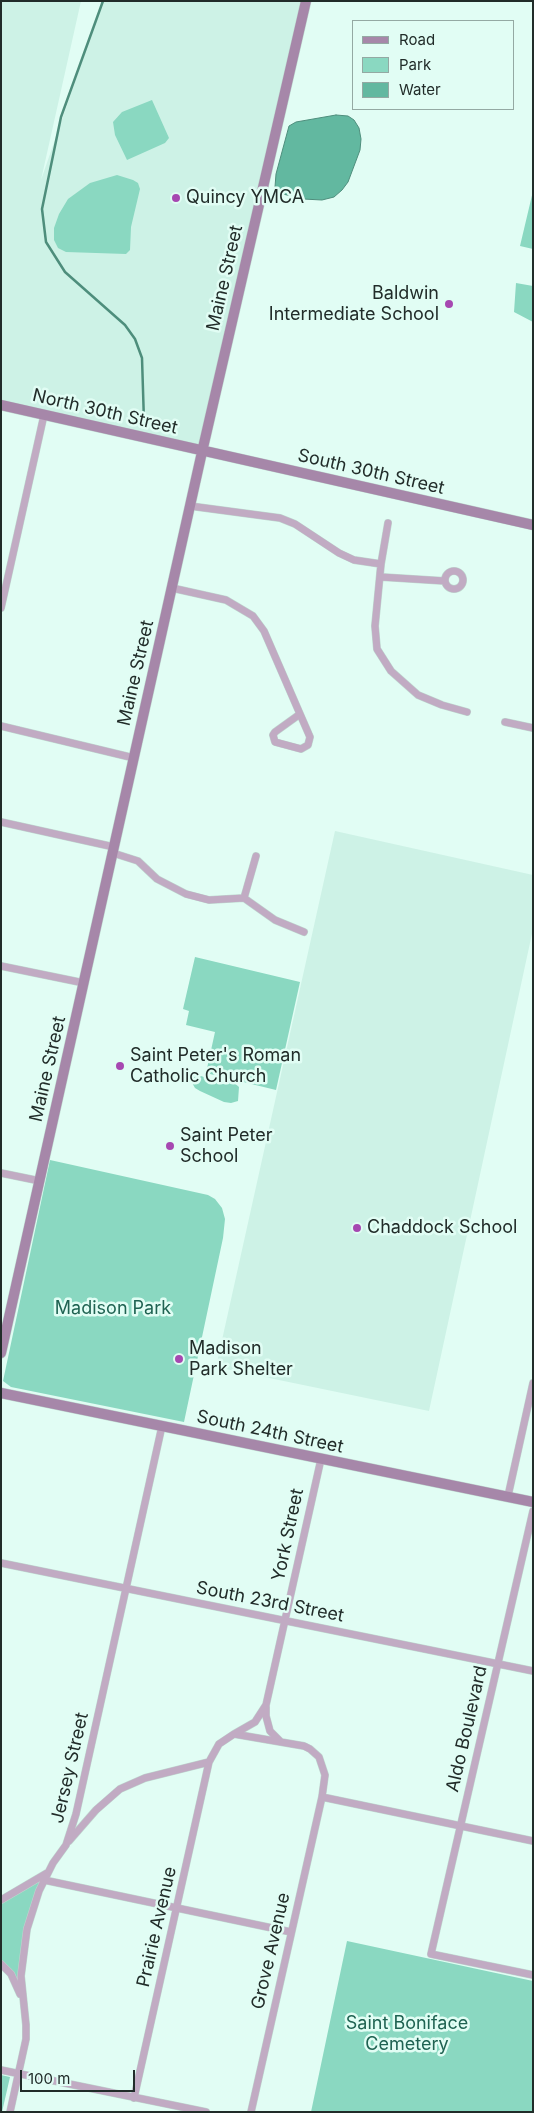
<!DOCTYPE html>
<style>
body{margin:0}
#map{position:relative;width:534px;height:2113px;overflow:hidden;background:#e1fdf4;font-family:Inter,sans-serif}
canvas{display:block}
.frame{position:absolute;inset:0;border:2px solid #212c29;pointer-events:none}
.legend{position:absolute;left:352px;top:20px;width:162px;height:90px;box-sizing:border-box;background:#e1fdf4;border:1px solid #94a9a3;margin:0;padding:6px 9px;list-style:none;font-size:15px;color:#212c29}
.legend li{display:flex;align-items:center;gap:10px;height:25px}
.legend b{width:25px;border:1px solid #94a9a3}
.scale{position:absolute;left:20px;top:2070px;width:115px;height:22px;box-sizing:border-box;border:2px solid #212c29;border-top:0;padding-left:6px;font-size:15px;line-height:18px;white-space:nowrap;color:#212c29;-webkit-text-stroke:4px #e1fdf4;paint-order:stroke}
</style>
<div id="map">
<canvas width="534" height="2113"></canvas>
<div class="frame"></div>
<ul class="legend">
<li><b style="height:6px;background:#a687a9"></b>Road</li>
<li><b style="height:14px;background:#8ad8c1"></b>Park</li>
<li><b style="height:14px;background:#62b8a0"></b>Water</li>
</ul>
<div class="scale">100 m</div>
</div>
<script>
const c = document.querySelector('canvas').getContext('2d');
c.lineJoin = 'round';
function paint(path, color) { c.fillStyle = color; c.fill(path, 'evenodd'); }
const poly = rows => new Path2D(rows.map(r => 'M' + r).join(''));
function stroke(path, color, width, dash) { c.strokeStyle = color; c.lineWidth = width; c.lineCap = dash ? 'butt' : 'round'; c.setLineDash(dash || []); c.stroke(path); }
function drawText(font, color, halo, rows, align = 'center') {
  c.font = font + ' Inter,sans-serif'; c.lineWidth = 5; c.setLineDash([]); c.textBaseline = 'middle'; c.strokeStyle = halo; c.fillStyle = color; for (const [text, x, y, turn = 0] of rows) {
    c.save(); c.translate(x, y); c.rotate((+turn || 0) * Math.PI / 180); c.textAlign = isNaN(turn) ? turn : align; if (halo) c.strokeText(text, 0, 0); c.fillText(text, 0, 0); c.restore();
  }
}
paint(poly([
 [1,1,81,1,41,180,103,1,308,1,206,452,1,405],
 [335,831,533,875,533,929,429,1411,216,1367]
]), '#cdf2e6');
paint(poly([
 [152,100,169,138,165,143,127,160,115,135,113,122,122,112],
 [117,175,133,180,138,183,140,189,131,227,130,250,126,254,66,252,58,248,54,240,54,228,59,214,68,199,90,183],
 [533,191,533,249,520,246],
 [516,283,533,286,533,322,514,312],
 [195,957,300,982,276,1090,206,1073,215,1032,186,1025,189,1011,183,1009],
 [198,1075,210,1079,217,1077,231,1080,239,1087,238,1101,231,1103,224,1102,200,1091,195,1088,191,1081,192,1078],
 [50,1160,208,1195,215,1199,222,1208,225,1219,223,1238,184,1422,11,1387,3,1381],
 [44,1877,30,1912,21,1993,1,1962,1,1902],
 [347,1941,533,1981,533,2112,311,2112],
 [1,2075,10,2077,2,2112,1,2112]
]), '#8ad8c1');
const water = poly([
 [336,115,348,116,354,120,359,128,361,139,360,150,348,182,342,190,334,197,322,200,303,199,279,193,275,187,276,174,289,126,296,122,336,115]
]);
paint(water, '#62b8a0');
stroke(water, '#4e8e7c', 1);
stroke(poly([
 [103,1,61,117,42,209,46,242,65,272,125,325,135,339,142,358,144,422]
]), '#4e8e7c', 2.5);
const street = poly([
 [190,506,280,518,295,524,339,553,354,560,381,564],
 [388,523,381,564,375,626,377,649,391,671,418,695,442,705,467,712],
 '445 580a9 9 0 1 1 18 0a9 9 0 1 1-18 0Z',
 [381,577,445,581],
 [172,588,226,600,253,616,264,631,300,714],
 [1,608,44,415],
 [300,714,310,737,308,745,301,749,275,742,273,735,275,732,300,714],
 [505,722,533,728],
 [1,726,134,758],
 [1,822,114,847],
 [113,853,138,861,157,879,186,894,209,900,244,898,275,920,304,932],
 [244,898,256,856],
 [1,966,84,983],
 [1,1173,40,1181],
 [508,1496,533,1383],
 [533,1511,431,1954,533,1975],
 [1,1563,533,1671],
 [266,1707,266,1716,270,1731,280,1741],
 [234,1734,255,1722,266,1705,321,1459],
 [322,1797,533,1841],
 [69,1841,96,1810,120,1789,145,1778,209,1762,219,1744,234,1734,304,1746,310,1749,319,1757,325,1775,322,1797,251,2112],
 [44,1880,291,1932],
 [1,1900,47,1873],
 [1,1964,11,1974,20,1994],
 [1,2070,206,2112],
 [134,2098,209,1762],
 [10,2112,26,2039,26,2025,21,1976,27,1929,39,1891,53,1863,66,1845,76,1814,162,1426]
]);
const secondary = poly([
 [1,405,533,525],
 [1,1353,202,452,306,1],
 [1,1393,533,1502]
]);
stroke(street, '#bed7cf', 8);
stroke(secondary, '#bed7cf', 11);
stroke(street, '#c1abc3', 7);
stroke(secondary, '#a687a9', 10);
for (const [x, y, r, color] of [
 [176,198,5,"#a648b1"],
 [449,304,5,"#a648b1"],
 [120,1066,5,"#a648b1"],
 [170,1146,5,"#a648b1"],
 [357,1228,5,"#a648b1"],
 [179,1359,5,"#a648b1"]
]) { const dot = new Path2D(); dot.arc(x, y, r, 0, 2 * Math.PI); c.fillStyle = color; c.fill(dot); stroke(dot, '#e1fdf4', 2); }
drawText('18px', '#212c29', '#e1fdf4', [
 ["Quincy YMCA",186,198],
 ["Baldwin",439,294,"right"],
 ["Intermediate School",439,315,"right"],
 ["Saint Peter's Roman",130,1056],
 ["Catholic Church",130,1077],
 ["Saint Peter",180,1136],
 ["School",180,1157],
 ["Chaddock School",367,1228],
 ["Madison",189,1349],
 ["Park Shelter",189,1370]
], 'left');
drawText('18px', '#212c29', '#e1fdf4', [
 ["Maine Street",225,278,-77],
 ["North 30th Street",105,412,13],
 ["South 30th Street",371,472,13],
 ["Maine Street",136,673,-77],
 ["Maine Street",48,1069,-77],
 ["South 24th Street",270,1432,12],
 ["York Street",288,1535,-78],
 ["South 23rd Street",270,1602,11],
 ["Aldo Boulevard",467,1729,-77],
 ["Jersey Street",70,1768,-77],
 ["Prairie Avenue",157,1927,-77],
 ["Grove Avenue",271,1951,-77]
]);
drawText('18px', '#1f6352', '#e1fdf4', [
 ["Madison Park",113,1309],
 ["Saint Boniface",407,2024],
 ["Cemetery",407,2045]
]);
</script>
